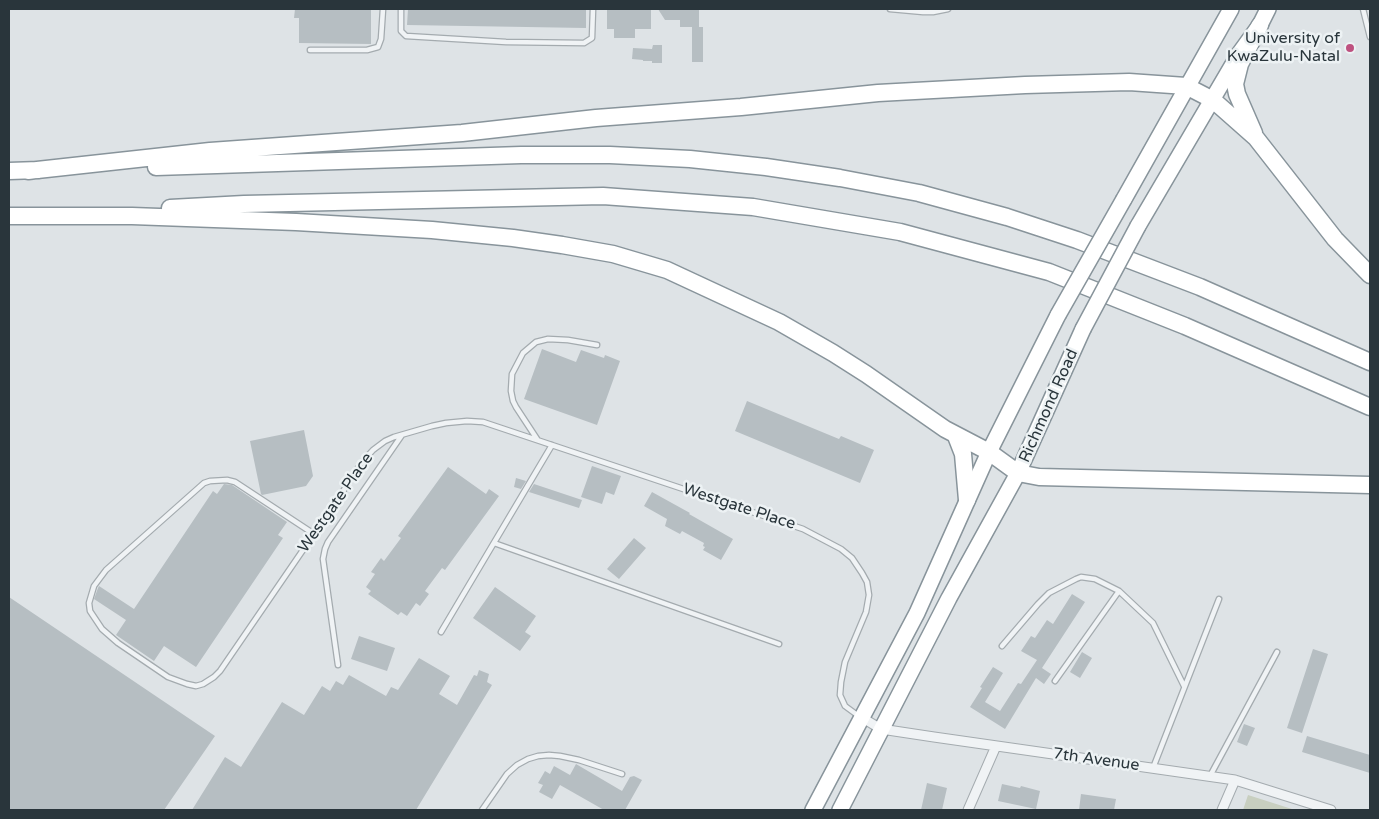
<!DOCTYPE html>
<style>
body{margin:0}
#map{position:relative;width:1379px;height:819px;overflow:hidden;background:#dee3e6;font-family:"Varela Round",sans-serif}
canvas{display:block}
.frame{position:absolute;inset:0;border:10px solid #29353b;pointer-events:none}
</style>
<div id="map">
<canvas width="1379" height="819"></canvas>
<div class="frame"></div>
</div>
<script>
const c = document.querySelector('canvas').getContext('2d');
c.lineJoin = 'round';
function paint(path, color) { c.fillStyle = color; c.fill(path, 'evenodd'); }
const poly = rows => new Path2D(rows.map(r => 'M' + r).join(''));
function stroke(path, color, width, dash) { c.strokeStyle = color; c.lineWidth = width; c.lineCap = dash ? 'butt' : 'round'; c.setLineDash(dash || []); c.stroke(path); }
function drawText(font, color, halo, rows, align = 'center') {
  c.font = font + ' "Varela Round",sans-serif'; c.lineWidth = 5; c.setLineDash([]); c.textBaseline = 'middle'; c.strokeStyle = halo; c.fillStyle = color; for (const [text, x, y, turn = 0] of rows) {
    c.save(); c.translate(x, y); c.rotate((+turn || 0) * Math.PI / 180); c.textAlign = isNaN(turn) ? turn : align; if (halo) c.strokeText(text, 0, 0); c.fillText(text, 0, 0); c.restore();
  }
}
paint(poly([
 [1248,795,1295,810,1243,810]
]), '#c8cfc0');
paint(poly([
 [295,9,371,9,371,44,299,43,299,18,294,18],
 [408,9,586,9,586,28,407,25],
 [607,9,651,9,651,29,635,29,635,38,614,38,614,29,607,29],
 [658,9,699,9,699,27,703,27,703,62,692,62,692,27,680,27,680,20,665,20],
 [653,45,662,45,662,63,652,63,652,61,643,61,643,60,632,59,633,48,652,49],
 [542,349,576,362,581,350,604,358,605,355,620,361,597,425,524,399],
 [747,401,839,439,841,436,874,450,860,483,735,431],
 [304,430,313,476,306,486,262,495,261,494,250,441],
 [592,466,621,476,614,495,606,492,602,504,581,497],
 [448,467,486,494,489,489,499,496,445,570,442,568,425,591,429,594,420,606,416,603,407,616,401,612,398,615,368,594,371,591,366,587,375,574,371,572,381,558,384,561,401,538,398,536],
 [516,478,526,481,521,489,514,487],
 [224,484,232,485,287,522,278,535,283,538,196,667,164,646,154,661,116,635,126,620,94,599,98,588,99,586,134,609,213,491,217,494],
 [534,484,582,500,579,508,529,492],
 [652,492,690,513,689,514,733,539,721,560,703,550,705,547,703,546,704,543,682,531,680,534,665,526,667,519,644,506],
 [634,538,646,548,619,579,607,569],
 [495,587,536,616,525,632,531,636,520,651,473,618],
 [1072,594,1085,602,1042,668,1051,674,1044,684,1036,678,1005,729,970,707,982,688,980,687,993,667,1003,673,985,702,1000,711,1018,683,1021,684,1037,660,1021,651,1031,636,1035,638,1047,620,1053,624],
 [9,597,215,736,164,810,9,810],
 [359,636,395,648,387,671,351,659],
 [1313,649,1328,654,1302,733,1287,728],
 [1082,652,1092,658,1080,678,1070,672],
 [419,658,450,676,439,694,457,705,474,675,477,676,479,670,489,674,487,682,492,685,416,810,192,810,225,757,241,767,282,702,304,715,322,686,330,691,336,681,343,685,349,675,386,696,391,687,398,690],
 [1244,724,1255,728,1247,746,1237,742],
 [1307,736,1370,755,1370,773,1302,752],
 [576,764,622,791,630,777,634,776,642,780,625,810,604,810,560,785,552,799,539,792,543,785,538,783,545,771,550,774,554,766,570,775],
 [927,783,947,788,942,810,921,810],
 [1002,784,1020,788,1021,786,1040,791,1036,809,998,801],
 [1081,794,1116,799,1114,810,1079,810]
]), '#b6bec2');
const service = poly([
 [401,9,401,31,406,36,506,42,584,43,592,38,593,9],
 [890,9,923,12,933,12,948,9],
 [1363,9,1370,37],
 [310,50,367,50,378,47,381,39,383,9],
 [537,439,516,407,513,401,511,391,512,374,523,353,536,342,548,339,568,340,597,345],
 [314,534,235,482,227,480,210,481,204,483,106,570,94,586,89,603,90,611,102,629,118,643,168,677,187,684,196,686,203,684,214,677,220,671,340,496,362,462,373,450,385,441,394,437,432,426,446,423,467,421,483,422,803,529,841,549,852,558,862,573,867,582,869,595,866,612,845,662,841,682,840,695,845,706,860,717],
 [494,543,779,644],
 [441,632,552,445],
 [1002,646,1038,604,1049,593,1076,579,1081,577,1095,579,1119,591,1153,623,1184,686],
 [338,665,323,559,325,549,328,542,402,435],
 [1055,681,1119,591],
 [1153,768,1219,599],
 [1210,776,1277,652],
 [482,810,507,774,517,765,528,759,538,756,549,755,560,756,579,760,622,774]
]);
const minor = poly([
 [861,717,881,729,934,737,1235,780,1331,810],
 [968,810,996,746],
 [1222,810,1235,780]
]);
const trunk = poly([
 [1124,199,1231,9],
 [1138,226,1239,54,1260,25,1268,9],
 [813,810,917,613,989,452,1058,315],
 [840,810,949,598,1018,473,1083,329]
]);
const motorway = poly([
 [1254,133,1237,94,1235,84,1240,64,1260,25],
 [156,167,521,155,610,155,690,159,766,167,840,178,919,193,1007,217,1077,240,1200,287,1370,362],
 [9,171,39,170],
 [28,171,210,151,462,133,596,118,741,107,878,93,1025,85,1129,82,1186,86,1213,100,1256,138,1335,239,1370,275],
 [170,208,244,204,603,196,753,207,900,232,1049,272,1185,326,1370,407],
 [9,216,132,216,296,222,432,230,513,238,562,245,613,254,667,270,779,322,833,353,866,374,945,429,989,452,1018,473,1039,477,1370,485],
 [956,436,963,454,967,500]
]);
stroke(service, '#a4abaf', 7);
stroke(minor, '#a4abaf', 11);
stroke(trunk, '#88949b', 18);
stroke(motorway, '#88949b', 19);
stroke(service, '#f0f3f5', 4.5);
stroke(minor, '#f0f3f5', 9);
stroke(trunk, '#fff', 15);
stroke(motorway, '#fff', 16);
const trunkBridge = poly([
 [1058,315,1124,199],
 [1083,329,1138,226]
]);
stroke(trunkBridge, '#88949b', 18, []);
stroke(trunkBridge, '#fff', 15);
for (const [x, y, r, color] of [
 [1350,48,5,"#be517f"]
]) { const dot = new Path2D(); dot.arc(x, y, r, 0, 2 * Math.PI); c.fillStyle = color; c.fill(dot); stroke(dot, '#edf2f4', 2); }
drawText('16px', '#29353b', '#edf2f4', [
 ["University of",1340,39],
 ["KwaZulu-Natal",1340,57]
], 'right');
drawText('16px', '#29353b', '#edf2f4', [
 ["Richmond Road",1049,406,-66],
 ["Westgate Place",336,503,-55],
 ["Westgate Place",739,507,18],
 ["7th Avenue",1096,760,8]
]);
</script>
